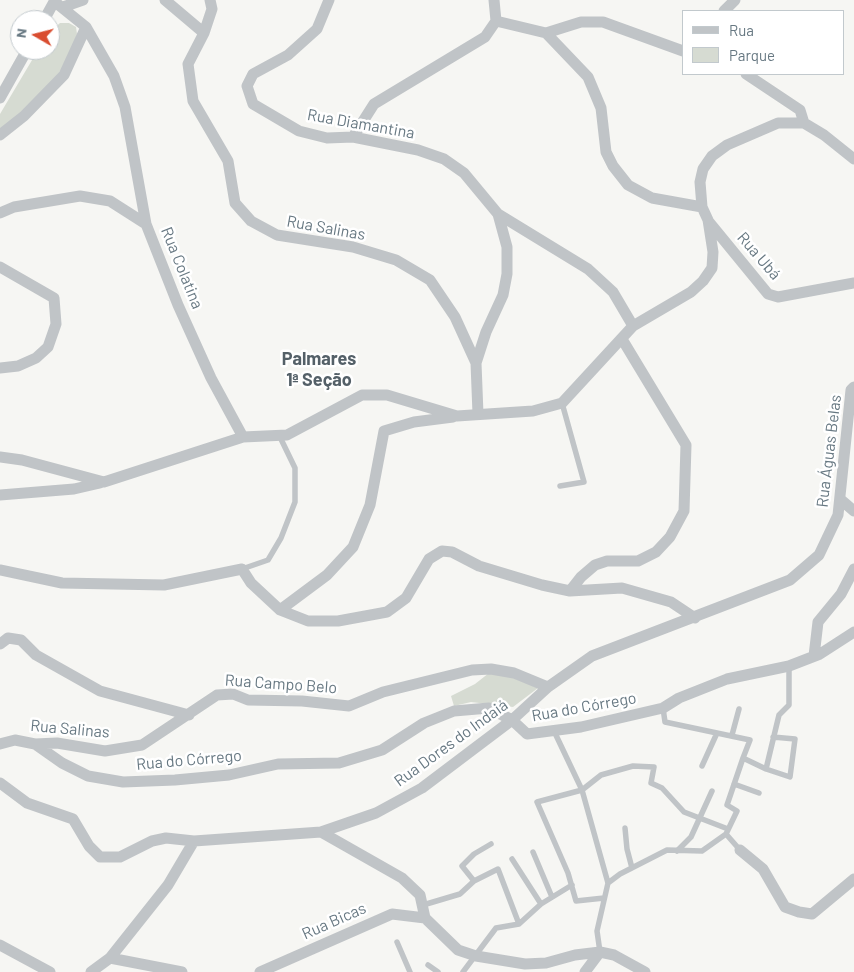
<!DOCTYPE html>
<meta charset="utf-8">
<style>
body{margin:0}
#map{position:relative;width:854px;height:972px;overflow:hidden;background:#f6f6f3;font-family:Barlow,sans-serif}
canvas{display:block}
.legend{position:absolute;left:682px;top:10px;width:162px;height:65px;box-sizing:border-box;background:#fff;border:1px solid #c2c9cd;margin:0;padding:6px 9px;list-style:none;font-size:15px;color:#677882}
.legend li{display:flex;align-items:center;gap:10px;height:25px}
.legend b{width:25px;border:1px solid #c2c9cd}
.north{position:absolute;left:10px;top:10px;width:50px;height:50px;box-sizing:border-box;background:#fff;border:1px solid #c2c9cd;border-radius:50%;rotate:278deg;font-size:14px;font-weight:700;line-height:20px;text-align:center;color:#677882}
.north::after{content:'';display:block;margin:auto;width:18px;height:22px;background:#d94d30;clip-path:polygon(50% 0,100% 100%,50% 72%,0 100%)}
</style>
<div id="map">
<canvas width="854" height="972"></canvas>
<ul class="legend">
<li><b style="height:6px;background:#c0c4c7"></b>Rua</li>
<li><b style="height:14px;background:#d6dbd2"></b>Parque</li>
</ul>
<div class="north">N</div>
</div>
<script>
const c = document.querySelector('canvas').getContext('2d');
c.lineJoin = 'round';
function paint(path, color) { c.fillStyle = color; c.fill(path, 'evenodd'); }
const poly = rows => new Path2D(rows.map(r => 'M' + r).join(''));
function stroke(path, color, width, dash) { c.strokeStyle = color; c.lineWidth = width; c.lineCap = dash ? 'butt' : 'round'; c.setLineDash(dash || []); c.stroke(path); }
function drawText(font, color, halo, rows, align = 'center') {
  c.font = font + ' Barlow,sans-serif'; c.lineWidth = 5; c.setLineDash([]); c.textBaseline = 'middle'; c.strokeStyle = halo; c.fillStyle = color; for (const [text, x, y, turn = 0] of rows) {
    c.save(); c.translate(x, y); c.rotate((+turn || 0) * Math.PI / 180); c.textAlign = isNaN(turn) ? turn : align; if (halo) c.strokeText(text, 0, 0); c.fillText(text, 0, 0); c.restore();
  }
}
paint(poly([
 [60,23,69,23,76,27,77,34,70,56,49,88,0,130,0,114,38,50,50,50,50,32],
 [489,673,511,677,538,688,513,707,471,702,454,706,451,696,475,684]
]), '#d6dbd2');
stroke(poly([
 [560,486,584,482,562,403],
 [242,569,268,560,281,538,295,502,295,468,279,435],
 [663,708,665,722,750,740,743,758],
 [554,731,582,790,608,883],
 [732,735,739,709],
 [702,766,717,733],
 [766,769,790,777,795,739,773,737],
 [734,784,759,793],
 [625,828,627,849,632,868],
 [726,834,740,850],
 [677,851,691,837,712,791],
 [533,852,552,897],
 [512,859,541,904],
 [474,881,462,866,474,854,491,844],
 [604,898,576,901,568,873,537,802,582,790,601,775,633,766,654,767,651,783,662,788,684,812,728,829],
 [423,905,460,894,474,881,498,869,519,924],
 [397,942,410,972],
 [600,952,597,931,608,883,620,874,667,850,702,851,726,834,737,811,727,805,743,758,766,769,779,715,789,705,789,666],
 [428,965,438,972],
 [463,972,496,928,519,924,541,904,572,885]
]), '#c0c4c7', 5.5);
stroke(poly([
 [165,0,204,33],
 [210,0,212,9,204,33,188,64,193,101,228,161,235,203,251,221,277,235,353,247,396,260,430,280,455,317,476,363,478,414],
 [329,0,317,29,288,55,253,74,247,86,253,104,299,131,327,138,353,137,418,150,444,159,464,173,498,214,588,269,613,292,633,326],
 [55,2,86,27,114,76,125,107,146,224,178,305,211,378,243,437],
 [63,7,83,0],
 [724,11,735,0],
 [44,20,55,0],
 [496,21,546,33,588,77,601,108,606,152,613,166,628,185,652,198,702,207],
 [546,33,581,22,603,22,683,51],
 [746,74,800,110,804,123],
 [0,98,27,50],
 [0,135,24,116,64,75,86,27],
 [353,137,374,104,485,37,496,21,494,0],
 [0,213,14,207,80,196,110,201,146,224],
 [709,222,768,294,778,297,854,283],
 [0,267,54,298,56,324,48,347,36,358,18,366,0,368],
 [476,363,486,332,503,295,507,274,507,247,498,214],
 [0,457,22,460,104,482,243,437,287,435,362,395,387,395,457,416,533,411,562,403,633,326,691,292,703,281,712,268,713,252,708,220,702,207,700,182,703,169,712,156,727,145,778,123,804,123,824,135,854,159],
 [0,495,74,489,100,483],
 [840,499,854,511],
 [0,570,62,583,164,585,242,569,251,583,280,610,308,621,338,621,387,612,406,598,429,559,442,551,452,552,479,566,542,585,570,591,622,588,671,602,695,618],
 [570,591,581,577,595,565,607,561,638,561,656,552,670,537,684,511,686,445,622,339],
 [280,610,327,575,353,547,370,505,384,431,414,422,453,417],
 [0,644,8,638,21,640,36,655,100,691,189,715],
 [814,656,818,622,841,594,854,569],
 [0,744,15,740,35,744,57,743,105,751,142,745,217,695,233,694,248,700,302,701,349,706,383,692,472,670,491,669,514,673,548,687],
 [35,744,62,763,88,776,123,782,175,780,229,775,278,764,339,763,382,750,424,723,454,711,489,708,512,720,527,734,581,727,663,708,679,698,727,679,789,666,820,654,854,632],
 [0,783,27,803,73,819,89,846,100,857,120,857,152,841,166,838,194,841],
 [321,832,402,878,420,895,425,918],
 [740,850,763,869,785,907,799,912,812,914,854,879],
 [0,945,50,972],
 [110,958,182,972],
 [91,972,110,958,168,885,194,841,321,832,376,813,422,788,512,720,548,687,592,656,790,580,819,555,838,515,851,390,854,387],
 [260,972,392,914,425,918,458,950,476,956,525,964,546,963,575,955,600,952,614,955,645,972],
 [585,972,600,952]
]), '#c0c4c7', 11);
drawText('16px', '#677882', '#fff', [
 ["Rua Diamantina",361,124,10],
 ["Rua Salinas",326,228,10],
 ["Rua Ubá",759,256,49],
 ["Rua Colatina",182,268,68],
 ["Rua Águas Belas",829,451,-83],
 ["Rua Campo Belo",281,684,4],
 ["Rua do Córrego",584,707,-10],
 ["Rua Salinas",70,729,5],
 ["Rua Dores do Indaiá",451,743,-36],
 ["Rua do Córrego",189,760,-5],
 ["Rua Bicas",334,921,-24]
]);
drawText('bold 18px', '#546068', '#fff', [
 ["Palmares",319,359],
 ["1ª Seção",319,380]
]);
</script>
